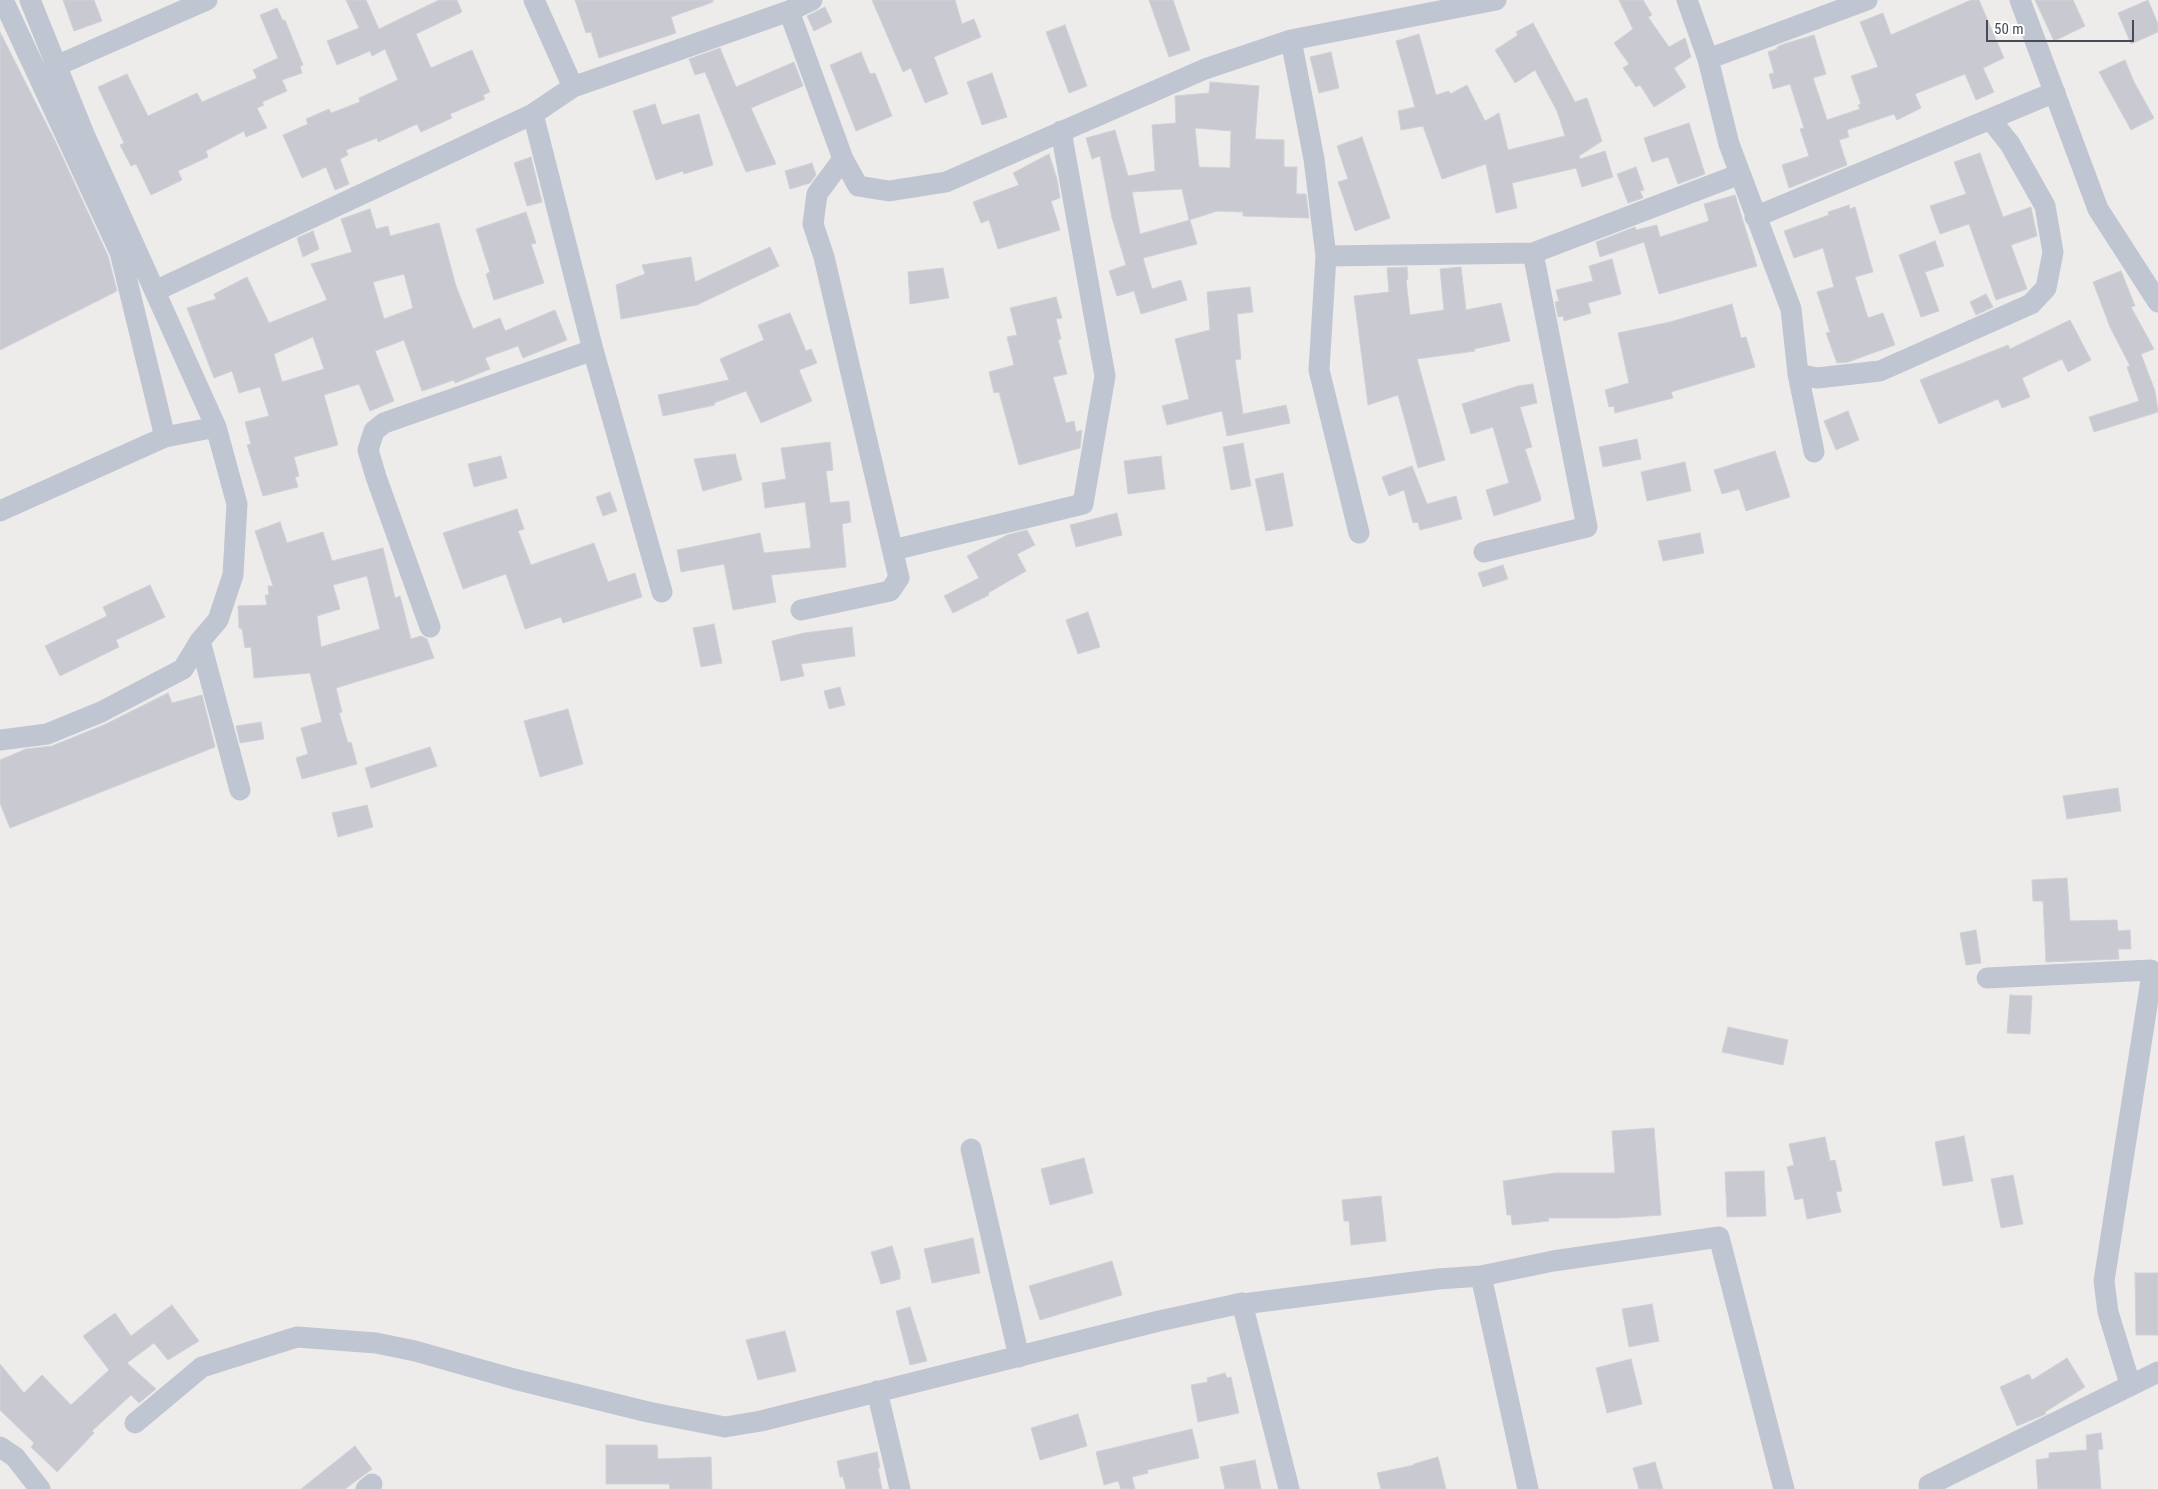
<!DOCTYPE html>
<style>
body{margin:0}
#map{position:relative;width:2158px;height:1489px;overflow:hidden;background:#eeeceb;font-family:"Roboto Condensed",sans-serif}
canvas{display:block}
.scale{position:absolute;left:1986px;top:20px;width:148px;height:22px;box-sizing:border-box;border:2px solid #454c58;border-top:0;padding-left:6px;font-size:15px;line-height:18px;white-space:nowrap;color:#454c58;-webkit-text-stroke:4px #fff;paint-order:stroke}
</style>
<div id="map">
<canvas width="2158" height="1489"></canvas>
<div class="scale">50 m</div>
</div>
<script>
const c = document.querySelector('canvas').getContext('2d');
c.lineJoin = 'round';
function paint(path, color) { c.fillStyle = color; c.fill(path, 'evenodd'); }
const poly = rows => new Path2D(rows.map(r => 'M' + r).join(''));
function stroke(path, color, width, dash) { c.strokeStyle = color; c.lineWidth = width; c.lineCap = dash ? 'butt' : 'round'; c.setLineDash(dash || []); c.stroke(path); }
const building = poly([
 [63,0,94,0,102,21,74,31,63,0],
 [346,0,366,0,379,29,439,0,457,0,462,12,416,34,431,68,472,50,490,92,483,95,485,99,450,114,452,118,421,132,417,124,378,142,377,138,346,150,348,155,340,159,349,184,335,190,326,167,302,178,283,135,308,124,306,119,329,109,331,113,360,102,359,98,398,80,385,49,372,56,370,51,337,65,327,41,359,28,346,0],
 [575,0,713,0,713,2,671,17,676,33,599,58,591,32,586,33,575,0],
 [872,0,955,0,962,24,974,19,981,37,934,57,948,94,925,103,911,68,903,72,872,0],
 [1149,0,1173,0,1190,50,1169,57,1149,0],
 [1619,0,1643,0,1652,15,1648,17,1669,47,1685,38,1691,57,1674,68,1686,87,1654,107,1640,85,1636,87,1623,68,1629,64,1614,43,1633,29,1619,0],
 [1971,0,1979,0,2004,58,1983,68,1994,92,1976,100,1965,74,1915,94,1921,108,1897,120,1894,114,1847,130,1849,137,1839,140,1847,165,1789,188,1782,165,1809,156,1800,129,1804,128,1790,84,1773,89,1769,74,1774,73,1768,52,1777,49,1777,47,1784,44,1814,35,1826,74,1813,78,1827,120,1860,109,1858,105,1861,104,1851,76,1878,67,1860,22,1883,13,1891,35,1971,0],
 [2035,0,2073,0,2085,26,2054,41,2035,0],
 [2148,0,2158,24,2158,32,2131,44,2118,13,2148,0],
 [825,7,832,22,814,31,807,16,825,7],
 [277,8,283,21,285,20,303,65,300,66,302,73,282,80,287,91,262,102,264,105,257,108,267,128,246,137,244,131,206,151,208,157,178,171,182,180,151,195,136,164,131,166,120,145,124,143,98,87,127,74,148,116,197,93,202,102,257,78,253,70,278,58,260,15,277,8],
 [1533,23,1575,102,1587,98,1602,141,1579,156,1580,159,1605,151,1613,177,1582,187,1576,168,1512,183,1517,208,1496,213,1486,164,1442,179,1423,126,1401,130,1398,111,1415,107,1396,41,1419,34,1436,95,1449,91,1450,94,1467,85,1485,121,1499,113,1508,150,1565,136,1557,111,1535,70,1515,83,1495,50,1518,35,1516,32,1533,23],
 [1065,25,1087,86,1069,93,1046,32,1065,25],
 [0,32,55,141,108,256,117,291,0,350,0,32],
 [720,48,736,87,794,62,803,86,751,108,776,164,746,172,705,72,695,75,689,59,720,48],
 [861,52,870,74,875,73,892,116,856,131,830,65,861,52],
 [1331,52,1339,88,1319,93,1310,57,1331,52],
 [2125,60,2134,82,2154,118,2131,130,2099,72,2125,60],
 [992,73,1007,117,982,125,967,82,992,73],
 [1210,82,1259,86,1255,139,1284,140,1284,167,1297,167,1296,194,1306,194,1309,218,1243,216,1243,212,1217,211,1189,220,1182,189,1132,192,1140,234,1190,220,1197,244,1143,258,1152,289,1181,280,1187,300,1141,314,1134,291,1117,296,1109,271,1126,265,1112,218,1100,156,1092,159,1086,138,1115,130,1128,176,1155,171,1152,125,1176,123,1175,96,1209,93,1210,82],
 [1195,128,1231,131,1230,168,1199,167,1195,128],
 [655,104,662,125,699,114,713,165,684,174,683,171,656,180,633,111,655,104],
 [1689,123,1705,174,1678,184,1668,157,1652,162,1644,138,1689,123],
 [1362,137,1390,218,1355,231,1338,182,1348,179,1337,146,1362,137],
 [1980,153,2003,217,2031,207,2037,236,2011,245,2027,289,1996,300,1969,224,1940,234,1930,206,1966,194,1954,162,1980,153],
 [1049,154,1057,179,1060,198,1051,201,1060,230,998,249,989,220,981,223,973,202,1019,185,1013,173,1049,154],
 [531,157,542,202,527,206,514,163,531,157],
 [812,163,816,175,810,183,790,189,785,171,812,163],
 [1636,167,1644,190,1640,191,1643,198,1628,203,1617,174,1636,167],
 [1735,195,1757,266,1659,294,1644,242,1600,257,1596,242,1635,227,1636,230,1657,225,1660,237,1709,221,1704,204,1735,195],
 [1849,205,1850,209,1855,207,1873,272,1855,277,1868,318,1883,313,1895,345,1848,362,1837,363,1826,333,1830,332,1817,292,1834,287,1823,248,1794,258,1784,231,1829,215,1828,212,1849,205],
 [370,209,376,229,388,226,390,236,439,223,456,286,473,329,500,318,505,331,555,310,567,340,523,358,518,346,485,358,490,369,455,383,454,380,422,391,404,340,375,351,394,401,370,411,359,384,324,395,338,445,294,457,299,476,295,477,298,487,263,496,247,445,251,444,245,422,269,416,260,387,239,393,232,371,214,378,187,308,216,299,214,294,247,277,269,323,327,300,311,264,352,252,341,219,370,209],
 [404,274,413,308,384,319,373,282,404,274],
 [313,337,324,369,282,382,274,354,313,337],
 [526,212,536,243,531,244,544,283,494,300,486,274,490,272,476,229,526,212],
 [313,231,319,249,303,257,297,238,313,231],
 [1935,241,1944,266,1925,272,1939,311,1921,317,1899,255,1935,241],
 [770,247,779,266,697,305,621,319,616,285,645,274,642,265,691,257,695,282,770,247],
 [1612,259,1621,294,1588,303,1591,313,1564,321,1563,316,1558,317,1555,302,1559,301,1556,290,1593,281,1589,266,1612,259],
 [1407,267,1408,279,1406,280,1410,315,1444,310,1440,269,1461,267,1466,310,1501,303,1510,341,1474,349,1475,351,1417,359,1445,460,1418,468,1398,395,1368,405,1354,296,1389,292,1387,268,1407,267],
 [943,268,949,298,910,304,908,272,943,268],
 [2121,271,2135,306,2131,307,2154,349,2141,354,2155,391,2158,412,2094,432,2089,417,2139,401,2127,367,2130,366,2110,327,2093,282,2121,271],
 [1250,287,1253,312,1237,314,1241,359,1235,360,1243,414,1286,405,1290,423,1227,436,1222,411,1167,425,1162,406,1189,399,1175,339,1210,330,1207,292,1250,287],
 [1986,294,1993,307,1976,315,1970,302,1986,294],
 [1056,297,1062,318,1056,319,1061,339,1058,340,1067,374,1053,377,1066,423,1074,421,1076,432,1082,430,1080,448,1019,465,999,392,994,393,989,372,1014,365,1007,337,1017,335,1010,308,1056,297],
 [1732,304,1741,338,1746,337,1755,367,1671,392,1673,398,1615,413,1614,406,1609,407,1605,390,1629,383,1618,333,1670,322,1732,304],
 [790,313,806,351,811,349,817,363,799,370,812,401,761,423,746,391,714,403,715,405,663,416,658,395,729,380,720,359,764,340,758,325,790,313],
 [2070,320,2091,360,2068,372,2062,359,2022,378,2030,397,2002,408,1998,399,1939,424,1920,380,2008,345,2010,349,2070,320],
 [1533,384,1537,403,1520,407,1532,447,1525,449,1541,498,1540,501,1494,516,1486,490,1509,483,1493,427,1471,434,1462,404,1518,386,1533,384],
 [1848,411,1859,440,1836,450,1824,421,1848,411],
 [1637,439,1641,459,1603,467,1599,447,1637,439],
 [830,442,833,470,826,471,830,503,849,501,851,522,842,524,846,567,771,575,776,602,733,610,724,564,681,572,677,550,760,533,764,553,811,548,805,502,765,508,762,483,786,479,781,448,830,442],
 [1243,443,1251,486,1231,490,1223,447,1243,443],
 [1775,451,1790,497,1746,511,1739,489,1722,494,1714,470,1775,451],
 [735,454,742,480,703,491,694,459,735,454],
 [501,456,507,478,474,487,468,464,501,456],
 [1161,456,1165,489,1128,494,1124,461,1161,456],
 [1685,462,1691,491,1647,501,1641,472,1685,462],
 [1412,466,1427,504,1456,496,1462,519,1420,530,1418,522,1413,523,1404,490,1389,496,1382,477,1412,466],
 [1283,473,1293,526,1266,531,1255,479,1283,473],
 [610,492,617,511,603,516,596,497,610,492],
 [517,509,524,529,518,531,531,565,594,543,608,582,635,573,642,597,563,623,561,617,525,629,506,574,463,589,443,533,517,509],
 [1117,513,1122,535,1076,547,1070,525,1117,513],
 [280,522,287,543,323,532,332,561,383,548,395,598,400,596,411,639,421,636,427,639,434,658,336,688,342,712,339,713,348,743,351,742,357,764,302,779,296,758,308,754,301,728,322,722,310,673,254,678,251,647,245,648,242,629,239,628,238,606,267,605,265,595,269,595,268,586,273,586,255,531,280,522],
 [367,576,380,629,321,647,317,616,340,609,333,585,367,576],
 [1027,530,1035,545,1017,554,1026,571,988,593,989,595,953,613,944,596,979,578,967,556,1007,535,1027,530],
 [1700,533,1704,553,1663,561,1658,541,1700,533],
 [1503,565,1508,579,1483,587,1478,573,1503,565],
 [150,585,165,617,116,640,119,647,60,676,45,646,107,616,103,607,150,585],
 [1088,612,1100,647,1078,654,1066,620,1088,612],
 [714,624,722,663,701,667,693,628,714,624],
 [852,627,855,656,801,664,804,676,781,681,772,641,804,633,852,627],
 [840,687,845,705,829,709,824,691,840,687],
 [168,693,172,703,202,695,215,747,10,828,0,803,0,760,26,749,52,746,106,724,168,693],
 [568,709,583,764,540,777,524,721,568,709],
 [261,722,264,739,240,743,236,726,261,722],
 [430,747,437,766,371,788,365,768,430,747],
 [2118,788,2121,811,2067,819,2063,796,2118,788],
 [367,805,373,827,338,837,332,813,367,805],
 [2067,878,2070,921,2117,920,2118,931,2130,930,2131,949,2118,949,2119,959,2046,962,2043,901,2033,901,2032,880,2067,878],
 [1976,930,1981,963,1966,965,1960,933,1976,930],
 [2010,995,2032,996,2030,1034,2007,1033,2010,995],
 [1728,1027,1788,1040,1783,1065,1722,1052,1728,1027],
 [1654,1128,1661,1215,1617,1218,1548,1218,1549,1221,1512,1225,1511,1215,1507,1215,1503,1181,1555,1173,1615,1173,1612,1131,1654,1128],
 [1964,1136,1973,1181,1943,1186,1935,1142,1964,1136],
 [1825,1137,1830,1161,1835,1160,1842,1191,1836,1192,1841,1212,1807,1219,1803,1198,1795,1200,1787,1167,1794,1165,1789,1144,1825,1137],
 [1084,1158,1093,1193,1050,1205,1041,1169,1084,1158],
 [1764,1171,1766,1216,1727,1217,1725,1172,1764,1171],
 [2013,1175,2023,1224,2001,1228,1991,1179,2013,1175],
 [1381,1196,1386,1241,1351,1245,1349,1221,1344,1221,1342,1200,1381,1196],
 [973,1238,980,1273,932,1283,924,1249,973,1238],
 [892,1246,900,1272,900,1279,881,1284,871,1252,892,1246],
 [1112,1261,1122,1295,1040,1320,1029,1286,1112,1261],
 [2135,1273,2158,1273,2158,1335,2136,1335,2135,1273],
 [1652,1304,1659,1341,1629,1347,1622,1309,1652,1304],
 [172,1305,199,1341,168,1360,154,1343,127,1363,156,1389,139,1403,131,1395,92,1431,94,1433,57,1472,31,1447,34,1443,0,1410,0,1364,24,1393,42,1375,71,1405,109,1370,83,1336,115,1313,131,1336,172,1305],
 [910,1307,927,1361,910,1365,896,1311,910,1307],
 [785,1331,796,1371,758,1380,746,1340,785,1331],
 [2067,1358,2085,1387,2045,1412,2046,1414,2017,1426,2000,1387,2029,1374,2032,1380,2067,1358],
 [1631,1359,1642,1404,1607,1413,1596,1368,1631,1359],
 [1225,1373,1227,1378,1231,1377,1239,1413,1198,1422,1191,1385,1208,1382,1207,1378,1225,1373],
 [1078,1414,1087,1446,1040,1460,1031,1428,1078,1414],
 [1192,1429,1199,1458,1147,1470,1148,1473,1132,1477,1135,1489,1121,1489,1118,1481,1104,1485,1096,1452,1192,1429],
 [2101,1433,2103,1449,2098,1450,2101,1489,2038,1489,2036,1460,2049,1458,2049,1453,2087,1450,2086,1435,2101,1433],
 [606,1445,657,1445,658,1459,711,1457,712,1489,670,1489,669,1484,606,1484,606,1445],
 [355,1446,372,1469,345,1489,301,1489,355,1446],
 [877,1452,880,1468,878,1468,882,1489,846,1489,843,1477,840,1477,837,1461,877,1452],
 [1438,1457,1446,1489,1381,1489,1377,1473,1414,1465,1414,1464,1438,1457],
 [1255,1460,1261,1489,1225,1489,1220,1467,1255,1460],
 [1655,1462,1663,1489,1639,1489,1633,1468,1655,1462]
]);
paint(building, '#c9cad1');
stroke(building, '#d0d1d7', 1);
stroke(poly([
 [3,0,120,252,165,437],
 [534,0,573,87],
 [1687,0,1708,59,1729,144,1791,309,1798,374,1814,452],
 [2020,0,2098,209,2158,302],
 [789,11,843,159,858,186,889,191,946,182,1205,69,1291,40,1496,0],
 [1291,40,1314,159,1326,256,1319,370,1359,533],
 [1708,59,1867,0],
 [56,66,207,0],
 [533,114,593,350,662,592],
 [1755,217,2055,92],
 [1326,256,1533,253,1740,174],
 [155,291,533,114,573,87,789,11,812,0],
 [1798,374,1817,378,1880,371,2031,304,2046,288,2053,252,2045,206,2010,144,1990,119],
 [0,511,165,437,216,427],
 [893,550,1083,504,1105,376,1061,131],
 [1484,552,1587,527,1533,253],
 [801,610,890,591,899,578,824,257,813,224,817,194,843,159],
 [430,627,376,477,368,450,374,431,384,423,593,350],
 [200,641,240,790],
 [0,740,47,734,101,712,183,669,200,641,218,620,233,575,237,504,216,427,84,134,30,0],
 [1987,978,2151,970,2151,980,2104,1281,2108,1312,2130,1384],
 [971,1149,1019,1357],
 [1481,1276,1528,1489],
 [1242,1303,1289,1489],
 [877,1391,900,1489],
 [135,1423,202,1367,297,1337,376,1343,415,1351,514,1379,648,1412,725,1427,761,1421,1159,1321,1242,1303,1243,1304,1438,1279,1481,1276,1553,1261,1719,1237,1784,1489],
 [0,1447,15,1457,40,1489],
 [366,1489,372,1484],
 [1930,1489,1929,1485,2158,1372]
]), '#bfc5d1', 21);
</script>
